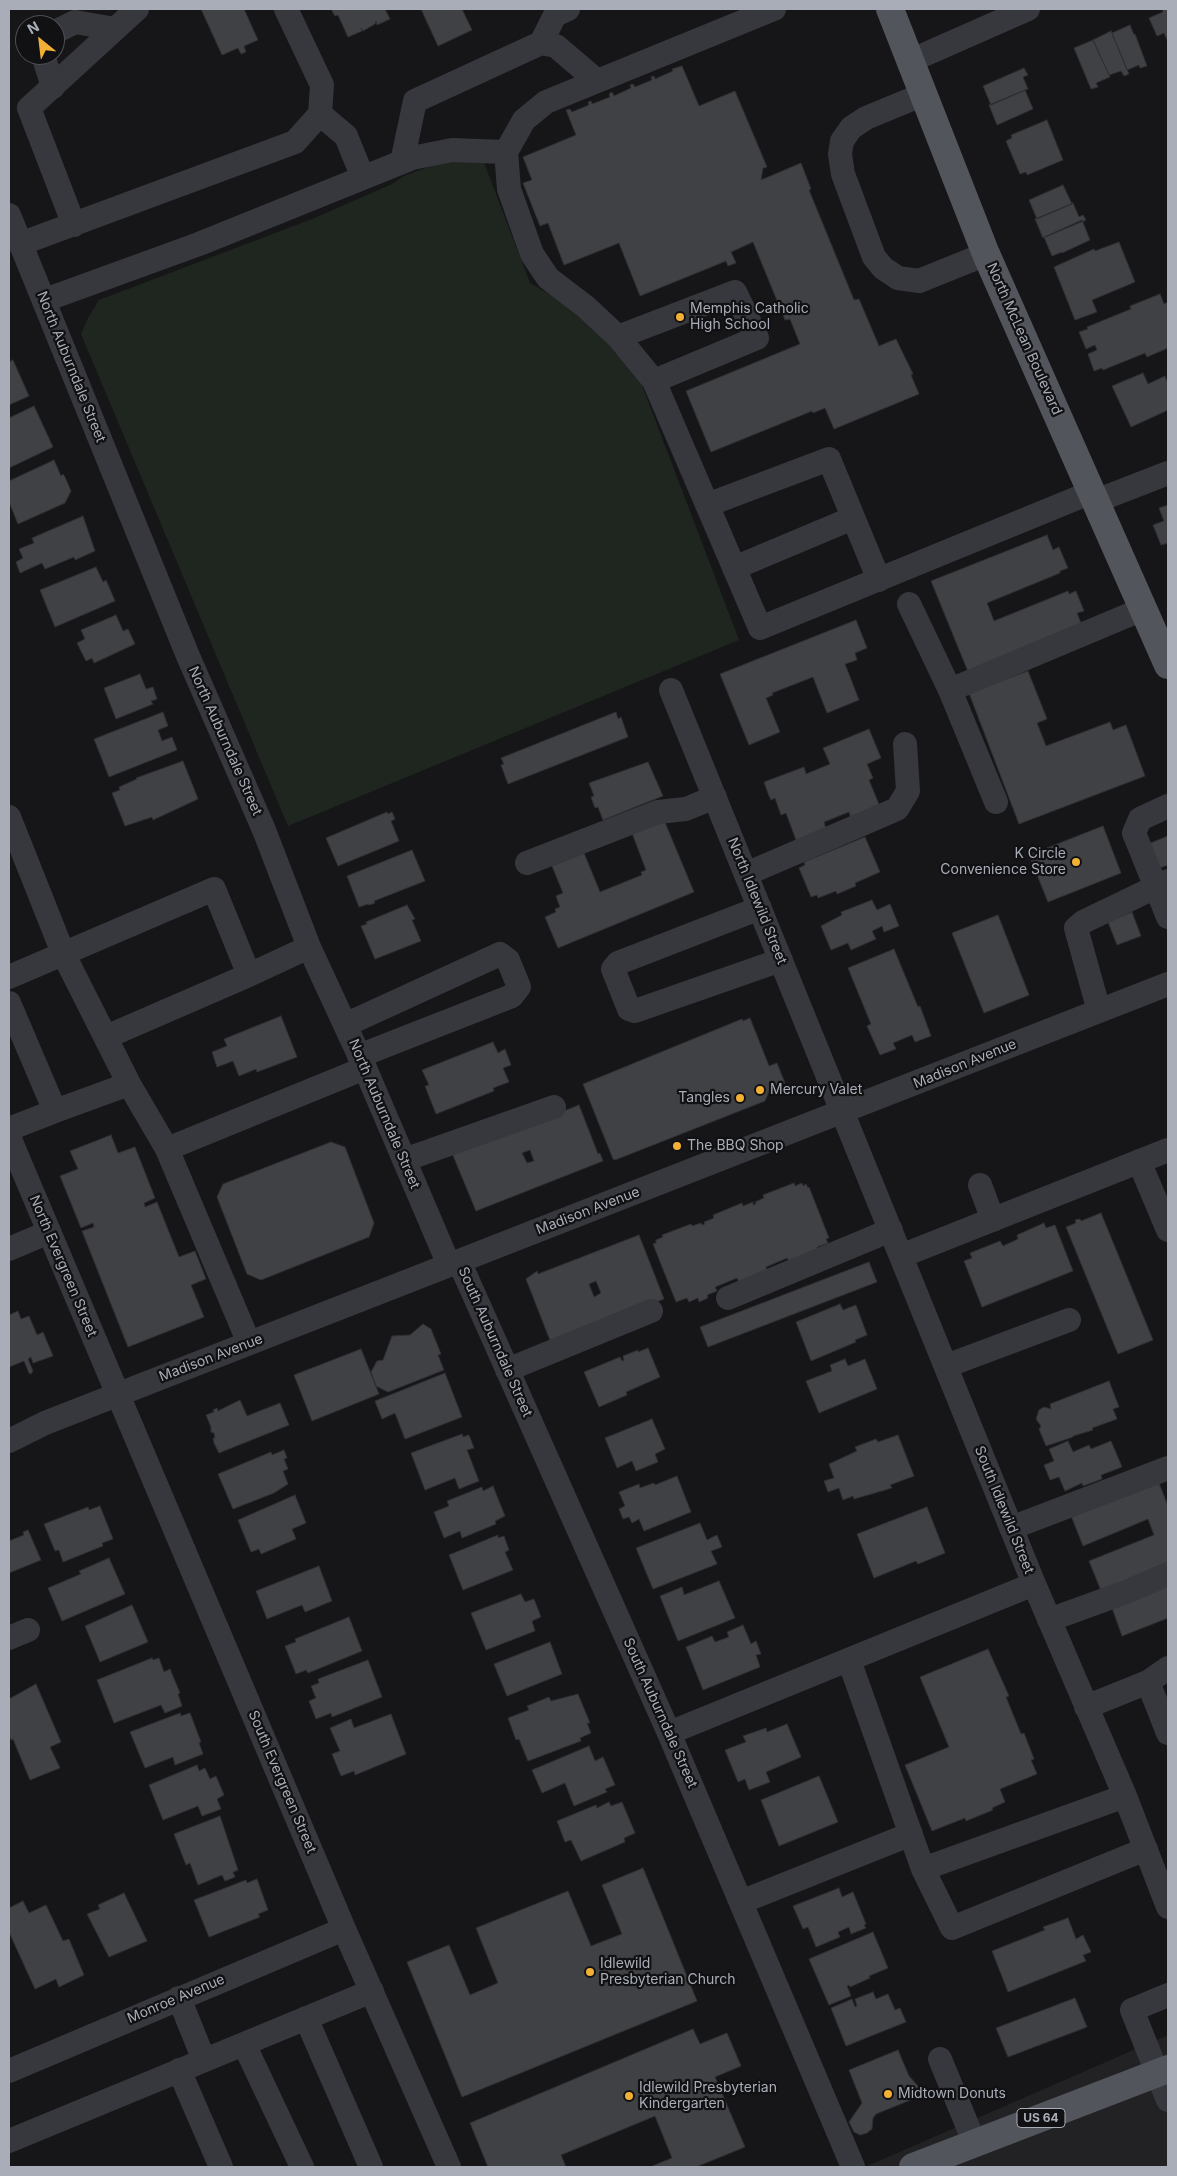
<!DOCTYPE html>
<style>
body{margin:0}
#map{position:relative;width:1177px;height:2176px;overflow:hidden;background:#161618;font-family:Inter,sans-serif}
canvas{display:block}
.frame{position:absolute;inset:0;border:10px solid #a8adb8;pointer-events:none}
.north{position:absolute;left:15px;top:15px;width:50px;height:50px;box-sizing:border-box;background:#111113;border:1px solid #4d4f55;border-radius:50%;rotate:331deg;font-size:14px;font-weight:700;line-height:20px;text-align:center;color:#a8adb8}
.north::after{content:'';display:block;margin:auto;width:18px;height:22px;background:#f2b134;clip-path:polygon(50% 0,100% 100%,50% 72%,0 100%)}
</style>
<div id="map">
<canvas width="1177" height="2176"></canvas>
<div class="frame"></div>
<div class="north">N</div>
</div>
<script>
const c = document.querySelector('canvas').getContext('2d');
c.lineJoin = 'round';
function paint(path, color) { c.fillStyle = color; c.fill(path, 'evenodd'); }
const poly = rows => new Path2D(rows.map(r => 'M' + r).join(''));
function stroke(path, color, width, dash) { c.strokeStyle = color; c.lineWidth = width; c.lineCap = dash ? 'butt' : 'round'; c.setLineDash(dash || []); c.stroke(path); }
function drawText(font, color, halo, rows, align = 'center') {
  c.font = font + ' Inter,sans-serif'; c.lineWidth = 4.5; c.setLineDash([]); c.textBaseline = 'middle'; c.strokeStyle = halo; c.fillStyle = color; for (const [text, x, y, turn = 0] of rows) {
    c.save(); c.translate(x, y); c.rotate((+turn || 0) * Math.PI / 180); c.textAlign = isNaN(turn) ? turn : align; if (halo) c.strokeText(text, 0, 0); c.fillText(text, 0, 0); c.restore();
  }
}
paint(poly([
 [1168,2035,1168,2167,865,2167]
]), '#222225');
paint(poly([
 [483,160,530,283,580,312,640,380,739,640,288,826,81,334,88,318,99,300,312,219,392,184,404,176,439,163]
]), '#1e261f');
const building = poly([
 [201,9,244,9,258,40,244,46,246,52,241,54,238,48,222,55,201,9],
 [331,9,385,9,390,19,377,25,376,21,375,24,363,31,361,28,362,31,348,37,338,15,335,16,331,9],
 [421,9,462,9,472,30,438,46,421,9],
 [1162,9,1168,9,1168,42,1164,33,1157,36,1149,18,1163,12,1162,9],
 [1130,25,1134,35,1135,34,1147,66,1140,68,1139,65,1127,70,1112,33,1130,25],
 [1111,31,1129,74,1124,76,1121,71,1109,75,1093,40,1111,31],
 [1093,40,1110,77,1096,83,1098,87,1091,89,1074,48,1093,40],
 [682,66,699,106,735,91,767,167,763,168,761,180,801,163,811,189,809,190,854,300,859,299,879,346,896,339,913,374,911,375,919,394,834,429,825,408,813,413,812,411,711,452,686,391,800,344,790,319,785,320,753,242,731,252,736,263,728,266,726,261,640,296,619,243,564,265,548,223,540,226,523,183,532,180,523,157,576,135,566,110,570,109,572,112,589,105,588,102,591,101,592,104,610,97,609,94,612,92,614,96,631,88,630,85,633,84,635,87,652,80,651,77,654,76,655,79,673,71,672,69,682,66],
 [1024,68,1028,75,1023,77,1028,89,991,105,983,86,1024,68],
 [1025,90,1033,109,997,125,989,105,1025,90],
 [1047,120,1063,160,1027,175,1026,172,1020,174,1006,141,1012,138,1011,135,1047,120],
 [1063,185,1072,204,1037,219,1029,200,1063,185],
 [1073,203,1079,217,1083,215,1086,220,1043,238,1035,219,1073,203],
 [1082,220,1090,240,1062,253,1062,252,1052,256,1044,237,1082,220],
 [1119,242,1135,282,1092,300,1097,312,1075,320,1054,267,1094,249,1095,251,1119,242],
 [1160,294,1164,304,1168,302,1168,348,1147,357,1145,353,1103,370,1102,368,1094,371,1088,354,1097,350,1095,345,1086,349,1079,332,1088,329,1087,327,1131,309,1130,306,1160,294],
 [13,360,29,396,9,405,9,362,13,360],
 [1143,373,1148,384,1165,376,1168,384,1168,410,1131,427,1112,386,1143,373],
 [34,406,53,447,9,468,9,418,34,406],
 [54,460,61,476,63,474,65,477,71,491,65,503,18,524,9,502,9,481,54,460],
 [1168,505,1168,543,1161,545,1153,525,1164,521,1159,508,1168,505],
 [83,516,95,551,75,560,74,557,45,569,42,563,20,573,16,562,23,558,19,549,34,543,32,538,83,516],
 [1047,535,1053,550,1059,547,1068,568,1060,571,1060,573,987,603,994,621,1068,591,1069,594,1076,591,1084,611,1077,613,1083,628,969,674,931,581,1047,535],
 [96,567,103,582,106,580,115,601,55,627,40,590,96,567],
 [116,615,123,631,128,629,135,644,94,663,92,658,86,661,77,643,85,639,81,630,116,615],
 [856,620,867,648,855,653,857,660,845,664,859,700,827,713,813,677,772,693,773,695,766,698,780,732,749,745,720,674,856,620],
 [1028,671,1047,719,1037,723,1046,746,1110,722,1113,730,1126,725,1145,776,1019,824,969,693,1028,671],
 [140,674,146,689,153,687,157,699,151,701,153,704,116,719,104,688,140,674],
 [163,712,168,726,158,730,162,741,172,737,177,750,109,777,94,739,163,712],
 [616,712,618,719,621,717,628,737,508,784,501,765,504,764,501,758,616,712],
 [869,729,881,758,867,764,873,778,869,780,880,807,851,819,849,812,824,822,826,829,796,840,786,813,781,815,775,798,771,800,769,796,764,782,804,767,806,774,830,764,823,748,869,729],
 [183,761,198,799,153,820,152,817,125,826,112,793,120,790,119,787,137,779,136,778,183,761],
 [648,762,663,796,603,820,598,807,595,808,591,797,594,796,589,783,648,762],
 [387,812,388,814,392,812,395,819,391,821,399,841,338,866,326,838,387,812],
 [664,820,694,892,558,948,545,917,556,912,555,909,560,907,556,896,563,893,552,866,584,853,600,892,642,875,641,872,646,870,632,833,664,820],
 [1103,826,1121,873,1048,902,1029,855,1103,826],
 [1168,836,1168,865,1157,869,1148,844,1168,836],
 [865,837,880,872,855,883,856,886,837,894,836,891,818,898,817,895,811,897,799,868,805,865,804,862,865,837],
 [412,850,425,881,374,901,375,903,369,905,368,904,359,907,347,876,412,850],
 [872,900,877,910,890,904,899,926,884,932,882,926,872,931,876,939,851,950,848,943,831,950,821,926,842,915,841,912,872,900],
 [407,905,415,919,412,920,421,941,375,959,361,926,367,924,366,922,407,905],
 [1132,912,1141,936,1117,945,1108,922,1132,912],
 [998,915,1029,995,984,1013,952,933,998,915],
 [894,949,918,1007,920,1006,931,1036,915,1042,912,1035,893,1043,896,1049,880,1055,867,1026,871,1024,848,968,894,949],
 [281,1016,297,1057,257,1072,256,1069,239,1076,233,1061,217,1067,212,1052,227,1046,224,1039,281,1016],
 [750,1018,769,1066,777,1063,785,1083,770,1089,765,1101,615,1160,613,1159,583,1084,742,1019,743,1021,750,1018],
 [493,1042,498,1053,505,1049,511,1065,503,1068,509,1082,493,1088,494,1091,436,1114,425,1086,429,1085,422,1070,493,1042],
 [579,1105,598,1154,600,1153,603,1161,476,1211,452,1153,462,1151,579,1105],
 [530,1150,534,1161,527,1163,522,1153,530,1150],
 [111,1135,118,1153,135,1147,155,1198,144,1203,145,1207,157,1202,179,1257,195,1251,206,1279,191,1285,204,1317,128,1347,82,1231,94,1227,93,1223,81,1228,60,1176,78,1169,70,1151,111,1135],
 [331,1142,345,1147,374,1223,369,1237,261,1280,247,1274,217,1197,223,1184,331,1142],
 [794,1183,795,1186,802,1183,803,1186,806,1184,808,1188,809,1187,829,1238,826,1239,828,1243,817,1247,819,1252,790,1263,787,1258,766,1267,767,1271,739,1283,737,1278,715,1287,717,1291,707,1295,708,1298,699,1302,698,1298,689,1302,687,1298,676,1302,653,1244,656,1243,656,1240,663,1237,662,1235,691,1224,692,1226,701,1223,702,1225,705,1224,704,1222,714,1218,713,1215,742,1203,743,1206,753,1202,753,1205,756,1204,755,1202,764,1198,763,1195,794,1183],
 [1101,1213,1153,1340,1118,1354,1066,1227,1076,1223,1075,1220,1080,1219,1081,1221,1101,1213],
 [1044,1223,1046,1228,1055,1225,1073,1271,982,1307,964,1261,972,1258,970,1253,1000,1241,1003,1246,1018,1239,1017,1235,1044,1223],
 [639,1235,664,1299,656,1302,656,1300,558,1338,551,1343,526,1279,537,1271,538,1274,639,1235],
 [596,1281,601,1293,594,1297,589,1284,596,1281],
 [869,1262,877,1282,708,1347,700,1327,869,1262],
 [840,1304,843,1310,856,1305,867,1335,855,1340,856,1342,811,1361,796,1322,840,1304],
 [18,1311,21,1319,29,1316,37,1335,43,1332,53,1356,33,1363,31,1357,28,1359,33,1371,31,1374,29,1373,24,1361,9,1367,9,1315,18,1311],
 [423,1324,431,1329,441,1354,438,1355,444,1370,388,1392,376,1386,371,1372,377,1361,383,1360,392,1336,410,1335,423,1324],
 [648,1348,660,1377,626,1392,627,1395,599,1407,584,1372,620,1357,622,1361,624,1360,623,1356,638,1350,638,1352,648,1348],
 [361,1349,379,1394,312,1421,294,1375,361,1349],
 [845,1359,848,1366,865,1359,877,1389,819,1413,806,1381,832,1371,830,1365,845,1359],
 [445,1373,462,1417,405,1439,395,1413,382,1419,375,1401,445,1373],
 [1109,1381,1119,1407,1113,1409,1117,1419,1092,1428,1093,1430,1073,1436,1073,1437,1046,1446,1039,1429,1041,1426,1036,1419,1039,1410,1044,1407,1051,1409,1050,1404,1109,1381],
 [240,1400,247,1416,280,1403,289,1425,219,1453,214,1443,213,1438,215,1438,214,1433,211,1432,211,1427,206,1415,214,1412,213,1410,217,1408,218,1411,240,1400],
 [652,1419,665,1449,655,1454,658,1462,636,1471,632,1461,617,1468,605,1438,652,1419],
 [462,1434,463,1437,469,1435,474,1448,467,1450,479,1481,459,1489,455,1478,425,1490,411,1453,462,1434],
 [898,1435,914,1476,890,1485,892,1488,854,1499,853,1496,843,1500,839,1488,828,1492,824,1481,834,1478,829,1464,857,1451,855,1447,876,1439,878,1442,898,1435],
 [1068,1441,1073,1452,1089,1445,1091,1449,1111,1441,1122,1467,1101,1475,1102,1479,1083,1486,1082,1483,1065,1491,1059,1477,1050,1480,1044,1465,1054,1461,1049,1449,1068,1441],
 [284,1450,287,1458,284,1459,288,1469,283,1471,288,1484,274,1493,233,1509,218,1474,271,1452,272,1455,284,1450],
 [677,1476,691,1512,644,1531,639,1519,632,1523,629,1517,623,1519,619,1509,625,1506,619,1492,639,1484,640,1488,654,1483,655,1485,677,1476],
 [1157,1478,1168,1506,1168,1567,1102,1593,1089,1561,1154,1535,1148,1519,1083,1546,1070,1513,1157,1478],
 [493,1486,505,1516,495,1521,496,1524,462,1538,460,1531,444,1538,434,1512,449,1506,447,1501,482,1487,483,1491,493,1486],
 [295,1495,306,1523,292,1529,296,1539,261,1554,259,1549,251,1552,238,1520,295,1495],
 [100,1506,113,1539,102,1543,103,1546,63,1562,59,1550,55,1551,44,1524,88,1507,89,1510,100,1506],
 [927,1507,945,1553,918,1564,916,1561,874,1578,857,1534,927,1507],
 [700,1523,707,1540,717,1535,722,1547,711,1551,717,1564,653,1589,636,1548,700,1523],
 [28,1530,41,1560,9,1573,9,1541,24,1535,23,1532,28,1530],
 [498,1535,498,1538,504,1536,509,1550,505,1552,513,1570,463,1590,449,1555,498,1535],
 [109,1558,125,1594,62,1621,48,1588,81,1574,79,1571,109,1558],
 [319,1566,332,1601,305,1612,302,1605,267,1619,256,1591,319,1566],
 [719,1581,735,1618,678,1641,660,1596,682,1587,684,1595,719,1581],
 [1168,1583,1168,1618,1122,1636,1111,1605,1168,1583],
 [521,1594,525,1602,534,1599,541,1617,532,1621,535,1631,486,1650,471,1613,521,1594],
 [132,1605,148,1642,100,1662,85,1626,132,1605],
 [349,1617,362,1651,308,1673,306,1670,296,1674,285,1646,296,1642,295,1639,349,1617],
 [743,1625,751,1644,756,1641,761,1654,756,1655,760,1667,703,1690,686,1647,712,1636,715,1642,729,1637,727,1632,743,1625],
 [550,1642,562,1674,507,1696,494,1664,550,1642],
 [988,1649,1009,1696,1006,1697,1021,1734,1024,1733,1034,1759,1031,1760,1037,1774,1000,1789,1005,1802,992,1808,993,1810,966,1821,965,1818,932,1831,905,1765,949,1747,920,1677,988,1649],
 [152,1658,153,1660,159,1658,164,1672,170,1669,180,1693,178,1694,182,1706,165,1713,161,1705,114,1723,97,1680,152,1658],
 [368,1660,382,1697,332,1717,331,1713,316,1719,309,1701,316,1698,311,1686,319,1683,318,1679,368,1660],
 [36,1684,61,1742,50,1747,60,1768,30,1780,13,1739,11,1740,9,1735,9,1699,36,1684],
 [578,1694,590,1723,587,1723,591,1733,580,1738,581,1741,528,1761,519,1739,516,1740,508,1718,529,1710,527,1706,549,1697,551,1701,578,1694],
 [180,1713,181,1716,190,1713,201,1742,199,1743,203,1754,175,1765,173,1757,145,1768,130,1732,180,1713],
 [391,1714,406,1754,355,1775,354,1771,341,1776,332,1754,340,1751,330,1728,351,1719,354,1728,391,1714],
 [787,1724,801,1757,766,1772,770,1782,749,1790,745,1779,738,1782,725,1750,746,1742,743,1736,766,1728,767,1732,787,1724],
 [589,1746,595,1761,603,1757,615,1785,605,1789,607,1792,574,1806,565,1783,542,1793,532,1770,589,1746],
 [197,1765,199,1771,205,1768,210,1779,216,1776,224,1795,217,1799,221,1809,202,1816,198,1806,163,1820,149,1785,197,1765],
 [819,1776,838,1822,779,1846,761,1800,819,1776],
 [609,1802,611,1806,622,1802,635,1833,624,1838,625,1842,581,1861,571,1840,565,1842,557,1821,596,1805,597,1808,609,1802],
 [220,1816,238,1870,233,1872,235,1877,225,1881,222,1875,198,1885,190,1863,186,1865,174,1834,220,1816],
 [643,1868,697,2001,462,2097,407,1962,449,1945,470,1995,498,1983,476,1928,568,1891,591,1946,622,1934,602,1885,643,1868],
 [257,1879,268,1910,258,1914,260,1917,209,1937,194,1900,246,1880,247,1883,257,1879],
 [839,1888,842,1897,853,1892,866,1924,864,1925,866,1928,851,1934,849,1927,838,1932,840,1937,816,1947,808,1927,803,1929,793,1906,839,1888],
 [124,1893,147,1941,109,1957,87,1914,100,1909,98,1905,124,1893],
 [23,1901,29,1913,46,1905,63,1941,69,1939,84,1975,59,1987,56,1979,35,1989,9,1932,9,1908,23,1901],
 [1068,1918,1076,1939,1083,1935,1091,1952,1083,1955,1086,1961,1008,1992,992,1951,1045,1930,1043,1927,1068,1918],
 [873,1932,888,1968,869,1976,870,1978,850,1987,849,1985,847,1986,851,1996,829,2005,809,1959,873,1932],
 [873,1992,876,1999,888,1994,895,2010,900,2008,906,2022,846,2046,831,2008,852,1999,855,2007,857,2006,855,1999,873,1992],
 [1075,1998,1087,2027,1008,2057,996,2028,1075,1998],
 [693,2029,700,2044,727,2033,741,2066,715,2077,745,2147,696,2167,650,2167,672,2158,655,2116,561,2155,566,2167,488,2167,470,2123,693,2029],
 [898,2050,909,2076,918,2086,918,2095,913,2099,876,2114,873,2118,872,2129,867,2133,860,2135,854,2132,849,2122,862,2103,849,2070,898,2050]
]);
paint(building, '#404145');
stroke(building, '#303034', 1);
stroke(poly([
 [774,9,546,102,524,120,506,152,509,189,532,254,548,278,586,307,618,337,735,292,757,338,654,381,760,628,1092,492],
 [55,32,75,22,115,29],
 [541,43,556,46,597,81],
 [43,55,53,87],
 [910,61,1028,9],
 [924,94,866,118,851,128,842,141,840,154,843,174,874,257,883,268,898,278,919,281,986,254],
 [320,114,346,136,363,178],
 [402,162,415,101,541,43,555,15,568,9],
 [9,215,188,656,264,830,309,947,365,1068,449,1265],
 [74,225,29,108,137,9],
 [20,244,295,142,320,114,322,85,286,9],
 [45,300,199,244,412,158,452,150,506,152],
 [618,337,654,381],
 [1096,501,1168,473],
 [707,505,829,459,879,580],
 [734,568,853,518],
 [909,604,950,690,1143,609],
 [671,690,1034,1584,1125,1796,1168,1907],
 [950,690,996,802],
 [1168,806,1140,819,1134,833,1168,917],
 [9,817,63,953,129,1084],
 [527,863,658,812,686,809,715,797],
 [746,874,897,809,908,791,905,744],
 [760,908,618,963,613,969,629,1009,635,1011,781,960],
 [9,977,214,889,249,975,309,947],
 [9,1003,55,1111,9,1129],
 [1099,1011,1076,928,1083,922,1168,881],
 [345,1025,500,954,508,960,519,987,512,996,359,1056],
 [106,1037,249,975],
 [55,1111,129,1084,167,1149,365,1068],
 [9,1137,344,1929,449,2167],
 [167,1149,249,1343],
 [404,1160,554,1107],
 [1139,1161,1168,1230],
 [980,1185,993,1220],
 [9,1249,49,1232],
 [901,1256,1168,1150],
 [459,1261,669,1733,853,2167],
 [728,1298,891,1230],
 [946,1366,1069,1320],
 [507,1370,651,1311],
 [9,1441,45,1423,1168,984],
 [1011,1528,1168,1468],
 [1049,1620,1126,1592,1168,1574],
 [9,1638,28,1630],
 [849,1660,923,1869,1125,1796],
 [1148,1682,1168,1668],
 [1086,1707,1148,1682,1168,1733],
 [669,1733,1034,1584],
 [923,1869,952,1928,1146,1849],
 [741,1902,911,1834],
 [1168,1995,1132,2010,1168,2100],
 [179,1998,204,2060],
 [306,2018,371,2167],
 [244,2044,302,2167],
 [940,2059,975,2144],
 [179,2070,221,2167],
 [9,2071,344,1929],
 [9,2141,372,1991]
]), '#37383d', 24);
stroke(poly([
 [890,9,986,254,1168,665],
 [913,2167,1168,2069]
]), '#53555c', 28);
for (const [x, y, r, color] of [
 [680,317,5,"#f2b134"],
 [1076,862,5,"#f2b134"],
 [760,1090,5,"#f2b134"],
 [740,1098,5,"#f2b134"],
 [677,1146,5,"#f2b134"],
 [590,1972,5,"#f2b134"],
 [888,2094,5,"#f2b134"],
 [629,2096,5,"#f2b134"]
]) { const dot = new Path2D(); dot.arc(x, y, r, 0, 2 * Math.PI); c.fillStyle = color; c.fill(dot); stroke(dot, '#111113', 2); }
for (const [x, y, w] of [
 [1041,2118,48]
]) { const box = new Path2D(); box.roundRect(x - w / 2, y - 9.5, w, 19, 4); c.fillStyle = '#111113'; c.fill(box); stroke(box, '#a8adb8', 1); }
drawText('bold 12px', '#a8adb8', null, [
 ["US 64",1041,2118]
]);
drawText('14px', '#a8adb8', '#111113', [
 ["Memphis Catholic",690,309],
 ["High School",690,325],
 ["K Circle",1066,854,"right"],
 ["Convenience Store",1066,870,"right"],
 ["Mercury Valet",770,1090],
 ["Tangles",730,1098,"right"],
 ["The BBQ Shop",687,1146],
 ["Idlewild",600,1964],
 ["Presbyterian Church",600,1980],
 ["Idlewild Presbyterian",639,2088],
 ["Kindergarten",639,2104],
 ["Midtown Donuts",898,2094]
], 'left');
drawText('14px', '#a8adb8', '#111113', [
 ["North McLean Boulevard",1024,339,66],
 ["North Auburndale Street",71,367,68],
 ["North Auburndale Street",225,741,66],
 ["North Idlewild Street",757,901,68],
 ["Madison Avenue",965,1064,-22],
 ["North Auburndale Street",384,1114,67],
 ["Madison Avenue",588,1211,-21],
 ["North Evergreen Street",63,1266,67],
 ["South Auburndale Street",495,1342,66],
 ["Madison Avenue",211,1358,-21],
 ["South Idlewild Street",1004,1510,68],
 ["South Auburndale Street",660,1713,66],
 ["South Evergreen Street",282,1782,67],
 ["Monroe Avenue",176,1999,-23]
]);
</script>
